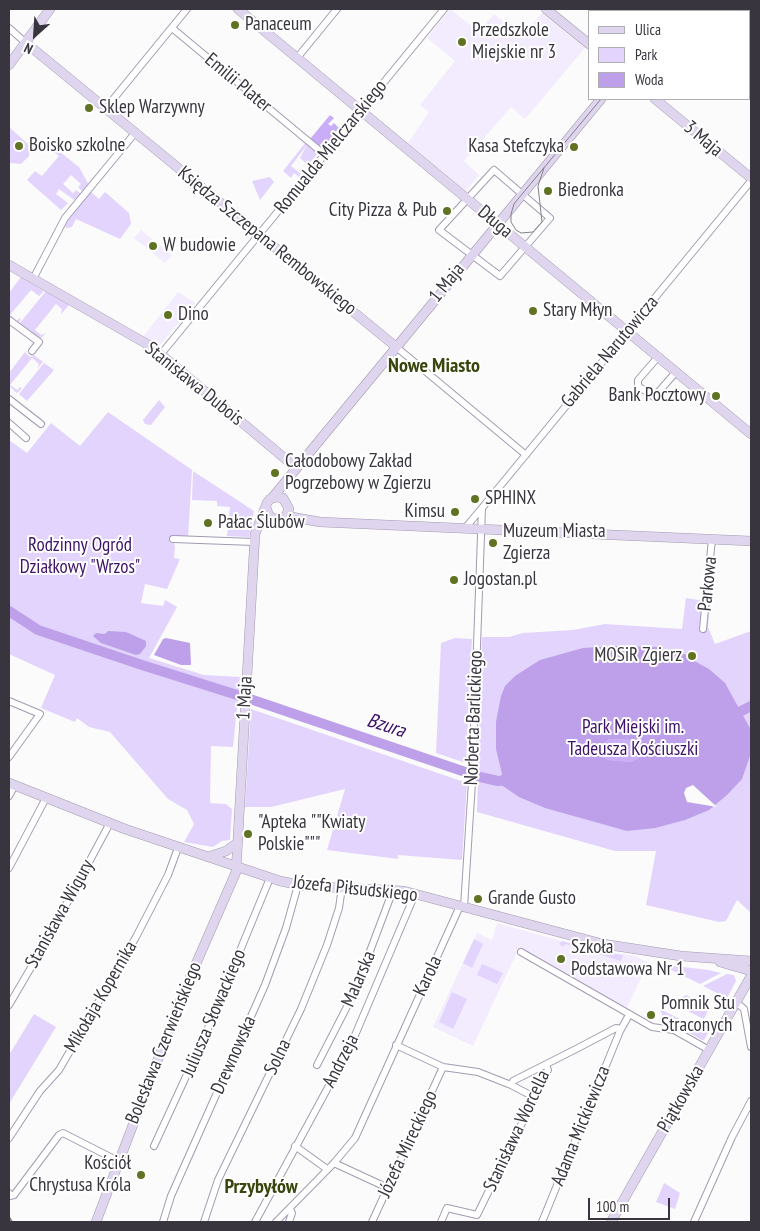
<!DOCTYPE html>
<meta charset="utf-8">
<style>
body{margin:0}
#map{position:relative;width:760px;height:1231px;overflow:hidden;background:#fbfbfb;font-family:"PT Sans Narrow",sans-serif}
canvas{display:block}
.frame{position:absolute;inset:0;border:10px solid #38353e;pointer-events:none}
.legend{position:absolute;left:588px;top:10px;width:162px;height:90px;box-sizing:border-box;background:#fff;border:1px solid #afaeb2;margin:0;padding:6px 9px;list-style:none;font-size:15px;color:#38353e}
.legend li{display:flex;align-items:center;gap:10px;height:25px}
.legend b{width:25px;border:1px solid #afaeb2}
.north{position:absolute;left:10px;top:10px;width:50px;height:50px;-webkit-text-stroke:4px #fff;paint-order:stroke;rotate:206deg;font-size:14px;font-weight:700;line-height:20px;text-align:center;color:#38353e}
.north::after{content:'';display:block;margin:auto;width:18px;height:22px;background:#38353e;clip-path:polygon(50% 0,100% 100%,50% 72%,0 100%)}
.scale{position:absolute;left:588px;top:1198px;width:82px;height:22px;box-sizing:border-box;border:2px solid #38353e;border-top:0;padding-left:6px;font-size:15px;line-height:18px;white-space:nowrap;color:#38353e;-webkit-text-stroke:4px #fff;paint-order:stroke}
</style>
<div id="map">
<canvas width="760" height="1231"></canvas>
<div class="frame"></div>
<ul class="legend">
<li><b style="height:6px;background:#dfd5ee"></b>Ulica</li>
<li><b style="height:14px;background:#e3d4fd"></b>Park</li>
<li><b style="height:14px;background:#bda0e9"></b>Woda</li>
</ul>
<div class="north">N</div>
<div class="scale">100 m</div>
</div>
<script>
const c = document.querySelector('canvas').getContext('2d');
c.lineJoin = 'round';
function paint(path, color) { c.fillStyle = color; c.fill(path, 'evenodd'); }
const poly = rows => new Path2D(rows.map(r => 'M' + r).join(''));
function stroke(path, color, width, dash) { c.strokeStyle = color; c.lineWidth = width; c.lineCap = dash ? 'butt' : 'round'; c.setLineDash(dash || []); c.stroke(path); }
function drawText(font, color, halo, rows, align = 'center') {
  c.font = font + ' "PT Sans Narrow",sans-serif'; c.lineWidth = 4; c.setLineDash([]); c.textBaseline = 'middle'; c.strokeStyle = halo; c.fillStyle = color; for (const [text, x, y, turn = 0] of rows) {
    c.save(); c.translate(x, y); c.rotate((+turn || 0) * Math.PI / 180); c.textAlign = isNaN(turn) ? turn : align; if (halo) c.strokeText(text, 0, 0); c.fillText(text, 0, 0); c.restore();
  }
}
paint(poly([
 [450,9,479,32,494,14,508,26,507,28,528,29,542,13,585,48,525,119,511,107,464,161,479,175,466,191,408,143,429,112,420,105,455,61,427,38],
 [141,230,172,255,165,263,134,238],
 [178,292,195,303,159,346,142,338],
 [497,923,590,949,636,956,648,963,627,1008,519,948,473,1046,433,1027,477,933,492,940]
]), '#f2ecfe');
paint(poly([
 [9,127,28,144,30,149,29,156,21,164,9,163],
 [306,142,319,152,308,165,300,158,307,145,291,166,301,174,299,177,294,173,291,178,283,171],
 [55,148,79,167,89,185,83,192,78,187,81,184,71,175,63,184,73,193,76,190,81,194,74,200,59,189,56,194,68,203,61,210,27,180,35,171,42,176,59,156,53,151],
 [270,177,274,182,260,200,252,181],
 [90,191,99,199,105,192,129,213,131,224,120,239,76,219,72,227,66,228,65,225],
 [21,277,44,291,39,296,31,290,10,315,17,321,19,318,21,320,17,323,9,318,9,293],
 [46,291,69,305,61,314,62,309,56,304,35,330,41,335,46,333,40,339,19,324],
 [25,352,30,357,34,355,43,362,37,369,39,364,32,358,10,385,17,390,20,387,22,388,17,393,9,386,9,373],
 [44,363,54,370,27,401,19,394],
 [159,400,165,407,151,425,145,424,143,420],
 [108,412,192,470,188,538,173,541,175,546,174,558,180,559,167,589,145,584,141,603,163,606,165,600,177,607,149,658,204,675,240,677,233,747,211,746,210,803,226,804,232,809,230,840,222,841,213,847,184,842,194,824,187,810,168,799,110,732,89,727,77,718,75,722,41,708,55,675,9,654,9,440,27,453,51,423,80,446],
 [193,471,254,511,249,537,227,536,230,507,217,506,217,501,192,500],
 [686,598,710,602,708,627,715,644,751,631,751,913,737,900,726,921,719,922,646,905,656,851,615,851,477,812,482,637,509,637,523,633,573,630,605,624,682,629],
 [455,638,472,639,466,763,436,753,441,643],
 [251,709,467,783,462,860,398,855,398,859,327,850,345,789,271,807,245,807],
 [474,939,483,944,472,968,463,963],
 [562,941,602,952,623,955,621,961,565,944,563,947,559,944],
 [482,964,503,973,497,984,477,975],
 [659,964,708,970,721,973,700,984],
 [727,974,734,975,736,981,723,1006,713,1002,717,993,703,986],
 [452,992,467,999,453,1029,439,1022],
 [686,995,710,1006,704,1019,671,1003],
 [660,1009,700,1029,703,1024,711,1028,704,1040,702,1040,663,1018],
 [34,1014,56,1027,9,1104,9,1055],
 [664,1183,680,1193,675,1209,656,1202]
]), '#e3d4fd');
paint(poly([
 [330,115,334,118,328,124,331,126,334,123,339,128,322,149,310,139],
 [609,739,637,740,640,745,639,758,631,762,609,760,602,757,601,746]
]), '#caadf7');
paint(poly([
 [108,631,126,632,146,641,146,646,140,654,136,655,101,643,93,636,96,633,105,634],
 [166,638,190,643,191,665,181,665,154,655,163,639],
 [616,646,658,647,664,651,689,655,689,658,709,669,725,683,751,730,751,753,742,779,727,795,709,810,685,820,655,828,627,831,545,808,519,797,500,784,498,781,502,774,496,749,496,722,501,696,505,686,515,676,540,660,583,648],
 [609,739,637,740,640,745,639,758,631,762,609,760,602,757,601,746]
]), '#bda0e9');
paint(poly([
 [693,785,717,807,687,802,684,793,686,788]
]), '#fbfbfb');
stroke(poly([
 [9,611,38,630,142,665,253,700,480,777,498,781,512,780],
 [730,717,751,706]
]), '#bda0e9', 10);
const street = poly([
 [9,28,26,43],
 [172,28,325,155],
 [297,58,337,9],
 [106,108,187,9],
 [494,170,550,218,500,276,439,230,494,170],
 [33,279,65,218,135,133],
 [9,320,39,342,32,351],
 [395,346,526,455],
 [161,354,444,9],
 [658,357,638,380,638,386,654,397,676,372],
 [9,399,41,424],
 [9,423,26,438],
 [466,527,482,508],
 [173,539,254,542],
 [703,629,712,539],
 [9,701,40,714,9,757],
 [9,796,15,785],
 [9,868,46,798],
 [464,907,472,782,482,508,751,181],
 [521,952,652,1027,674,1030,709,1050],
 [736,1002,744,1009,751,1047],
 [9,1005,46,942,110,823],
 [396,1045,443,1067,478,1072,511,1085,513,1081,578,1048,616,1028,620,1029],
 [317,1065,355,991,393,890],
 [511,1085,534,1097],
 [9,1138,40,1091,59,1070,136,937,168,875,178,848],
 [154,1146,206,1033,270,878],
 [295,1146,327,1169],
 [334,1163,388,1188],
 [9,1193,10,1196,14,1195,59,1135,63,1133,118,1161],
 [163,1222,171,1196,265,985,286,928,298,885],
 [204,1222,218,1180,301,1009,327,945,339,908,342,887],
 [255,1222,350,1047,415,894],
 [276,1222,334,1163,355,1138,460,906],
 [289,1222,292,1213,290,1209],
 [372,1222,443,1067],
 [441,1222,447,1208,477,1215,548,1070,546,1065],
 [542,1222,620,1031,629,1015],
 [694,1222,732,1137,751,1101]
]);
const secondary = poly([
 [238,9,751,434],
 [546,9,589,44],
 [670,11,672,9],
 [26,43,395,346],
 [9,65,50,9],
 [655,99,751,178],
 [9,265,152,347,295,467],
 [272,498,601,99],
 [286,516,320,522,751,541],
 [9,783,125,829,280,881,305,886,404,891,603,944,681,956,751,961],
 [208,857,226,851,237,843],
 [720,962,751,971],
 [96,1222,182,996,236,872,255,534,267,503,270,499,276,497,283,498,289,509,286,516,277,520,269,516,266,507],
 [611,1222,751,976]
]);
stroke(street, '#a39bb1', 8);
stroke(secondary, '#a39bb1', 10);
stroke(street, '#fff', 6);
stroke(secondary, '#dfd5ee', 9);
stroke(poly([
 [677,11,679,9],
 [544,168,538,186,542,222,533,232,521,233,516,230,511,222,511,214,514,204,518,199,601,99]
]), '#838287', 1);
stroke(poly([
 [9,1217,12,1222]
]), '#838287', 2, [6, 6]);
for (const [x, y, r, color] of [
 [235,25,5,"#5f7322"],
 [462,42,5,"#5f7322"],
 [89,108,5,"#5f7322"],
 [19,146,5,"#5f7322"],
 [574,147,5,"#5f7322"],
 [548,191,5,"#5f7322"],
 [447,211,5,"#5f7322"],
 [153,246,5,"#5f7322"],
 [533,311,5,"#5f7322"],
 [168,315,5,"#5f7322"],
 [716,396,5,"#5f7322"],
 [275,473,5,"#5f7322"],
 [475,499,5,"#5f7322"],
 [455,512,5,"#5f7322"],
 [208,523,5,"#5f7322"],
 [493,543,5,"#5f7322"],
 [454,580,5,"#5f7322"],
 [692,656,5,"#5f7322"],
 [248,834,5,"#5f7322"],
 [478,899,5,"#5f7322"],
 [561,959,5,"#5f7322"],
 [651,1015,5,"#5f7322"],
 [141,1175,5,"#5f7322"]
]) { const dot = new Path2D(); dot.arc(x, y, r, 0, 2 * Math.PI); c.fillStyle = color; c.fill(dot); stroke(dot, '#fff', 2); }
drawText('19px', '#38353e', '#fff', [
 ["Panaceum",245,25],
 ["Przedszkole",472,31],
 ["Miejskie nr 3",472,53],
 ["Sklep Warzywny",99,108],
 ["Boisko szkolne",29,146],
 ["Kasa Stefczyka",564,147,"right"],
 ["Biedronka",558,191],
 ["City Pizza & Pub",437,211,"right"],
 ["W budowie",163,246],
 ["Stary Młyn",543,311],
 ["Dino",178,315],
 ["Bank Pocztowy",706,396,"right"],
 ["Całodobowy Zakład",285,462],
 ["Pogrzebowy w Zgierzu",285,484],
 ["SPHINX",485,499],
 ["Kimsu",445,512,"right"],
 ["Pałac Ślubów",218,523],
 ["Muzeum Miasta",503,532],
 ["Zgierza",503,554],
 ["Jogostan.pl",464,580],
 ["MOSiR Zgierz",682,656,"right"],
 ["\"Apteka \"\"Kwiaty",258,823],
 ["Polskie\"\"\"",258,845],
 ["Grande Gusto",488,899],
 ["Szkoła",571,948],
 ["Podstawowa Nr 1",571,970],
 ["Pomnik Stu",661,1004],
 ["Straconych",661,1026],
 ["Kościół",131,1164,"right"],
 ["Chrystusa Króla",131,1186,"right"]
], 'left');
drawText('19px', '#38353e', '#fff', [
 ["Emilii Plater",238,83,40],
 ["3 Maja",703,139,40],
 ["Romualda Mielczarskiego",331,147,-51],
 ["Długa",495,222,40],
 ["Księdza Szczepana Rembowskiego",267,241,39],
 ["1 Maja",447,283,-51],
 ["Gabriela Narutowicza",610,352,-50],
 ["Stanisława Dubois",194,384,39],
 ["Parkowa",708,584,-84],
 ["1 Maja",245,698,-87],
 ["Norberta Barlickiego",474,718,-88],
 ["Józefa Piłsudskiego",355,889,6],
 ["Stanisława Wigury",60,914,-61],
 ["Karola",428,976,-65],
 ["Malarska",359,979,-67],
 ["Mikołaja Kopernika",101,997,-60],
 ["Juliusza Słowackiego",214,1013,-67],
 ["Bolesława Czerwieńskiego",164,1043,-68],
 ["Drewnowska",234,1055,-66],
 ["Solna",278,1057,-64],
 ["Andrzeja",341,1061,-63],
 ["Piątkowska",681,1099,-60],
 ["Adama Mickiewicza",581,1126,-68],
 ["Stanisława Worcella",517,1131,-65],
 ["Józefa Mireckiego",408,1144,-65]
]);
drawText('19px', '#3d1166', '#fff', [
 ["Rodzinny Ogród",80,546],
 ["Działkowy \"Wrzos\"",80,568],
 ["Park Miejski im.",633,728],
 ["Tadeusza Kościuszki",633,750]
]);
drawText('bold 20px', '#38450c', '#fff', [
 ["Nowe Miasto",434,366],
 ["Przybyłów",261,1187]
]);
drawText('italic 20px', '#3d1166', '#fff', [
 ["Bzura",386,726,18]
]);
</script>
